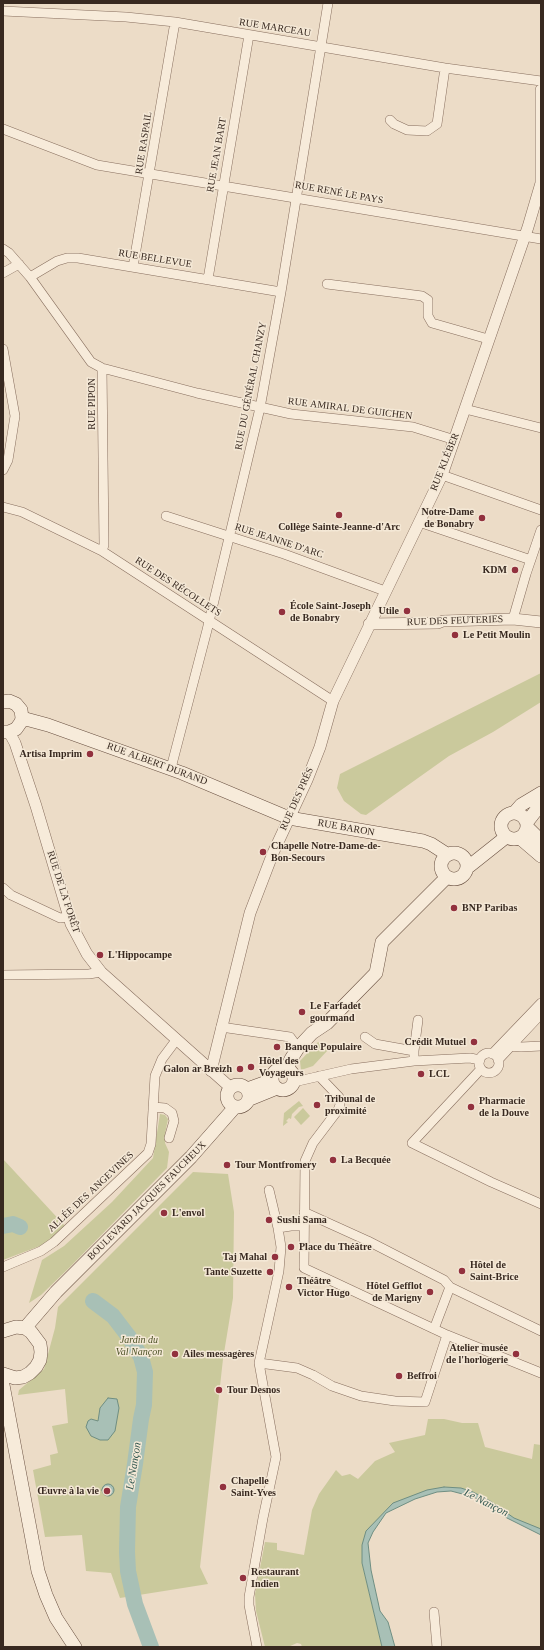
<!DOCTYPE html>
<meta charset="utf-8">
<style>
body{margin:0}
#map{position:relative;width:544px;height:1650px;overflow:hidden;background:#ecdcc7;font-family:Georgia,serif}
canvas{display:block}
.frame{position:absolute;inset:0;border:4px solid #382920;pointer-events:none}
</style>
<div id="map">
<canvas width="544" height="1650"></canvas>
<div class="frame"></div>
</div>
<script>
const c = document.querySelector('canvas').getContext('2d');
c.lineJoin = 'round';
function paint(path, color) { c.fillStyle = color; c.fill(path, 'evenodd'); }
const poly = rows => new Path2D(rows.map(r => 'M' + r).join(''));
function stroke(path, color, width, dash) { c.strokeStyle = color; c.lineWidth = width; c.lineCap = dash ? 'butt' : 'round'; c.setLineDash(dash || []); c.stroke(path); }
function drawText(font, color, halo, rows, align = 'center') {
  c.font = font + ' Georgia,serif'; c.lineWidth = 3; c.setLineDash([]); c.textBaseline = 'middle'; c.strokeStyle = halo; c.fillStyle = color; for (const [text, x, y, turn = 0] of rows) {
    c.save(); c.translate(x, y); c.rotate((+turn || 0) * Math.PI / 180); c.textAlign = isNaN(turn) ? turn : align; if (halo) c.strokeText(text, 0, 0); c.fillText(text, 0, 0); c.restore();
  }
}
paint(poly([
 [541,673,541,702,493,732,449,756,366,815,361,814,344,801,337,788,340,774],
 [318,1042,328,1050,313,1066,301,1070,300,1061],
 [299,1101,303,1106,299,1107,292,1114,291,1119,289,1118,286,1121,288,1122,283,1126,284,1113],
 [303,1108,310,1116,301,1125,294,1117],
 [160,1114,165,1115,168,1119,165,1134,165,1143,169,1152,167,1168,70,1267,41,1295,29,1303,42,1260,64,1246,112,1202,153,1158],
 [3,1159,65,1226,45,1244,3,1260],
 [193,1172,228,1174,234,1212,233,1298,223,1359,200,1567,208,1584,120,1598,111,1573,86,1571,82,1535,45,1537,33,1470,51,1465,50,1455,58,1453,52,1426,68,1423,65,1389,18,1395,19,1390,44,1369,55,1328,58,1307],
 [428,1419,444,1419,462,1423,478,1423,485,1447,532,1459,534,1444,541,1445,541,1532,521,1523,466,1491,457,1489,431,1491,392,1505,367,1533,362,1563,382,1647,302,1647,301,1644,297,1643,288,1647,265,1647,256,1611,255,1594,265,1542,277,1543,277,1550,304,1555,312,1510,319,1494,336,1470,342,1476,350,1474,358,1479,375,1461,395,1452,389,1443,425,1435]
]), '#cac99c');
const water = poly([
 [108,1398,117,1399,119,1408,115,1431,108,1440,100,1440,91,1436,86,1427,88,1421,91,1419,98,1421,100,1408,108,1398],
 '102 1490a6 6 0 1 1 12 0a6 6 0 1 1-12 0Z',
 [444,1487,461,1488,473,1492,490,1501,514,1518,541,1529,541,1535,507,1518,474,1497,451,1491,437,1492,415,1499,386,1513,373,1532,368,1543,371,1570,380,1611,388,1622,395,1647,382,1647,362,1563,362,1545,366,1531,393,1503,427,1490,444,1487]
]);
paint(water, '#a8c0b6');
stroke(water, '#6f8e82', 1);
stroke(poly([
 [3,1226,13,1224,20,1227],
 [93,1301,113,1316,129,1337,141,1357,145,1372,144,1405,141,1419,135,1464,128,1507,127,1552,128,1571,135,1604,151,1647]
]), '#a8c0b6', 16);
const minor = poly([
 [3,11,126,17,175,22,445,68,541,81],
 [390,120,394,124,407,130,427,131,437,124,445,68],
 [3,129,97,165,541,239],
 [3,249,9,253,30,277,91,362,102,368,197,393,291,414,413,427,455,440],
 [133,267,175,22],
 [3,273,19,264],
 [30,277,57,261,67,258,78,258,281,292],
 [208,279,249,35],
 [327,284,422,296,428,300,428,316,432,323,488,339],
 [3,349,15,416,8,460,3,470],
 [465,409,541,428],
 [442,475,541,510],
 [3,507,22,512,102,551,333,701],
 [166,516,284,554,385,591],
 [419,522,531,560],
 [102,551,104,545,102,368],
 [513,619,526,574,541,530],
 [171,768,207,630,260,408,281,292,328,3],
 [3,888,11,895,60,918,69,917],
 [3,975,89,974,101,972],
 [221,1027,290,1037,298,1048],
 [365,1037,375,1044,414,1051,414,1061],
 [510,1046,521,1047,541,1046],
 [414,1051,418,1020],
 '479 1063a10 10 0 1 1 20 0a10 10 0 1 1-20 0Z',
 [492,1054,541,1003],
 [498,1060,541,1014],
 [481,1069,412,1143,491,1182,541,1204],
 [319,1076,339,1097,340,1105,338,1110,313,1143,305,1161,304,1268,447,1335,541,1373],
 [294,1082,351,1069,414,1061,470,1058,480,1060],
 [153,1107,165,1108,172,1113,174,1121,169,1138],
 [304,1212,368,1241,444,1280,450,1287,541,1331],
 [278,1228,291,1226,304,1226],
 [3,1267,41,1251,54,1242,148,1153,151,1144,155,1076,162,1059,177,1039],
 [434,1329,450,1287],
 [259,1363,297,1368,313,1375,332,1386,361,1396,395,1401,425,1402,447,1335],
 [434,1612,437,1647],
 [257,1647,249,1605,249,1597,263,1518,276,1457,259,1363,279,1271,281,1247,278,1228,269,1190]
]);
const tertiary = poly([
 [369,624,438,623,443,621,513,619,541,622],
 [9,732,15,743,36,806,71,924,87,954,101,972,231,1088],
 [211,1071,250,913,273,853,307,780,320,747,333,701,442,475,528,227,541,183,541,90]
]);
const secondary = poly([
 [3,702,9,701,16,704,21,710,22,718,21,722,16,729,9,732,3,732],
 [22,718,48,725,182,773,289,818,423,841,431,844,448,855],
 '501 826a13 13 0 1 1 26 0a13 13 0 1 1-26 0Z',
 [514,813,521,805,541,793],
 [527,822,541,804],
 [528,828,541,841],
 [520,838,541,856],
 '441 866a13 13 0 1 1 26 0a13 13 0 1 1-26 0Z',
 [467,868,506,837],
 [287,1068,291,1059,298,1048,312,1033,327,1023,376,973,382,942,447,877],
 '272 1079a11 11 0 1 1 22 0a11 11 0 1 1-22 0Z',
 '227 1096a11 11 0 1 1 22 0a11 11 0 1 1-22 0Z',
 [247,1089,272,1080],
 [250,1099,277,1088],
 [25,1328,56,1292,191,1157,235,1107],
 [3,1331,16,1327,25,1328,31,1332,40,1344,41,1352,40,1360,36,1367,30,1373,23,1377,15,1378,3,1374],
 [3,1385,38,1571,46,1595,56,1618,75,1647]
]);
stroke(minor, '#876e5e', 10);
stroke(tertiary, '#876e5e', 12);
stroke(secondary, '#695041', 14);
stroke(minor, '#f7ebda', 9);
stroke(tertiary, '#f7ebda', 11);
stroke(secondary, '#f7ebda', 13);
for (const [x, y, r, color] of [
 [339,515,4,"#92313e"],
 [482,518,4,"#92313e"],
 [515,570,4,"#92313e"],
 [407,611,4,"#92313e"],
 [282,612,4,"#92313e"],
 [455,635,4,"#92313e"],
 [90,754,4,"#92313e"],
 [263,852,4,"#92313e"],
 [454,908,4,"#92313e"],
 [100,955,4,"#92313e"],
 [302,1012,4,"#92313e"],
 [474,1042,4,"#92313e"],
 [277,1047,4,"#92313e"],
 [251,1067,4,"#92313e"],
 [240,1069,4,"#92313e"],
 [421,1074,4,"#92313e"],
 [317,1105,4,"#92313e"],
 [471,1107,4,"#92313e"],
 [333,1160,4,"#92313e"],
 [227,1165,4,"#92313e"],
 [164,1213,4,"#92313e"],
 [269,1220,4,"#92313e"],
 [291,1247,4,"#92313e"],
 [275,1257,4,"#92313e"],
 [462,1271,4,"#92313e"],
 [270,1272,4,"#92313e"],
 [289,1287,4,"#92313e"],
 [430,1292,4,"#92313e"],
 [175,1354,4,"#92313e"],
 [516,1354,4,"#92313e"],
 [399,1376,4,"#92313e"],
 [219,1390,4,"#92313e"],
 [223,1487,4,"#92313e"],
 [107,1491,4,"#92313e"],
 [243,1578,4,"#92313e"]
]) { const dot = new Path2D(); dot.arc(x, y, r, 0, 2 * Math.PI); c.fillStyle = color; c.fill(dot); stroke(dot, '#f4e8d6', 1.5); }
drawText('10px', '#382920', '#f4e8d6', [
 ["RUE MARCEAU",275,28,9],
 ["RUE RASPAIL",144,143,-81],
 ["RUE JEAN BART",217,155,-80],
 ["RUE RENÉ LE PAYS",339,193,10],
 ["RUE BELLEVUE",155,259,9],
 ["RUE DU GÉNÉRAL CHANZY",251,386,-79],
 ["RUE PIPON",92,404,-90],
 ["RUE AMIRAL DE GUICHEN",350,409,7],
 ["RUE KLÉBER",445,462,-68],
 ["RUE JEANNE D'ARC",279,541,18],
 ["RUE DES RÉCOLLETS",178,587,33],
 ["RUE DES FEUTERIES",455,621,-2],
 ["RUE ALBERT DURAND",157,764,20],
 ["RUE DES PRÉS",297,799,-66],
 ["RUE BARON",346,828,10],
 ["RUE DE LA FORÊT",63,892,72],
 ["ALLÉE DES ANGEVINES",91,1192,-43],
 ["BOULEVARD JACQUES FAUCHEUX",147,1201,-45]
]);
drawText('bold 10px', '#382920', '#f4e8d6', [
 ["Notre-Dame",474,512,"right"],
 ["de Bonabry",474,524,"right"],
 ["Collège Sainte-Jeanne-d'Arc",339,527,"center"],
 ["KDM",507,570,"right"],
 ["École Saint-Joseph",290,606],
 ["de Bonabry",290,618],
 ["Utile",399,611,"right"],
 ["Le Petit Moulin",463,635],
 ["Artisa Imprim",82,754,"right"],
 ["Chapelle Notre-Dame-de-",271,846],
 ["Bon-Secours",271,858],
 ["BNP Paribas",462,908],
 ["L'Hippocampe",108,955],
 ["Le Farfadet",310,1006],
 ["gourmand",310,1018],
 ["Crédit Mutuel",466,1042,"right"],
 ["Banque Populaire",285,1047],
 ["Hôtel des",259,1061],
 ["Voyageurs",259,1073],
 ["Galon ar Breizh",232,1069,"right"],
 ["LCL",429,1074],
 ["Tribunal de",325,1099],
 ["proximité",325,1111],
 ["Pharmacie",479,1101],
 ["de la Douve",479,1113],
 ["La Becquée",341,1160],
 ["Tour Montfromery",235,1165],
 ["L'envol",172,1213],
 ["Sushi Sama",277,1220],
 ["Place du Théâtre",299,1247],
 ["Taj Mahal",267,1257,"right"],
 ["Hôtel de",470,1265],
 ["Saint-Brice",470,1277],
 ["Tante Suzette",262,1272,"right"],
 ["Théâtre",297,1281],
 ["Victor Hugo",297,1293],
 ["Hôtel Gefflot",422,1286,"right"],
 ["de Marigny",422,1298,"right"],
 ["Atelier musée",508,1348,"right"],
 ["de l'horlogerie",508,1360,"right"],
 ["Ailes messagères",183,1354],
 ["Beffroi",407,1376],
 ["Tour Desnos",227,1390],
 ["Chapelle",231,1481],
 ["Saint-Yves",231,1493],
 ["Œuvre à la vie",99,1491,"right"],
 ["Restaurant",251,1572],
 ["Indien",251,1584]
], 'left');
drawText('italic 10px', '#4e5328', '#f4e8d6', [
 ["Jardin du",139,1340],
 ["Val Nançon",139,1352]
]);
drawText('italic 11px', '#31574f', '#f4e8d6', [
 ["Le Nançon",134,1466,-81],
 ["Le Nançon",486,1503,27]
]);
</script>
